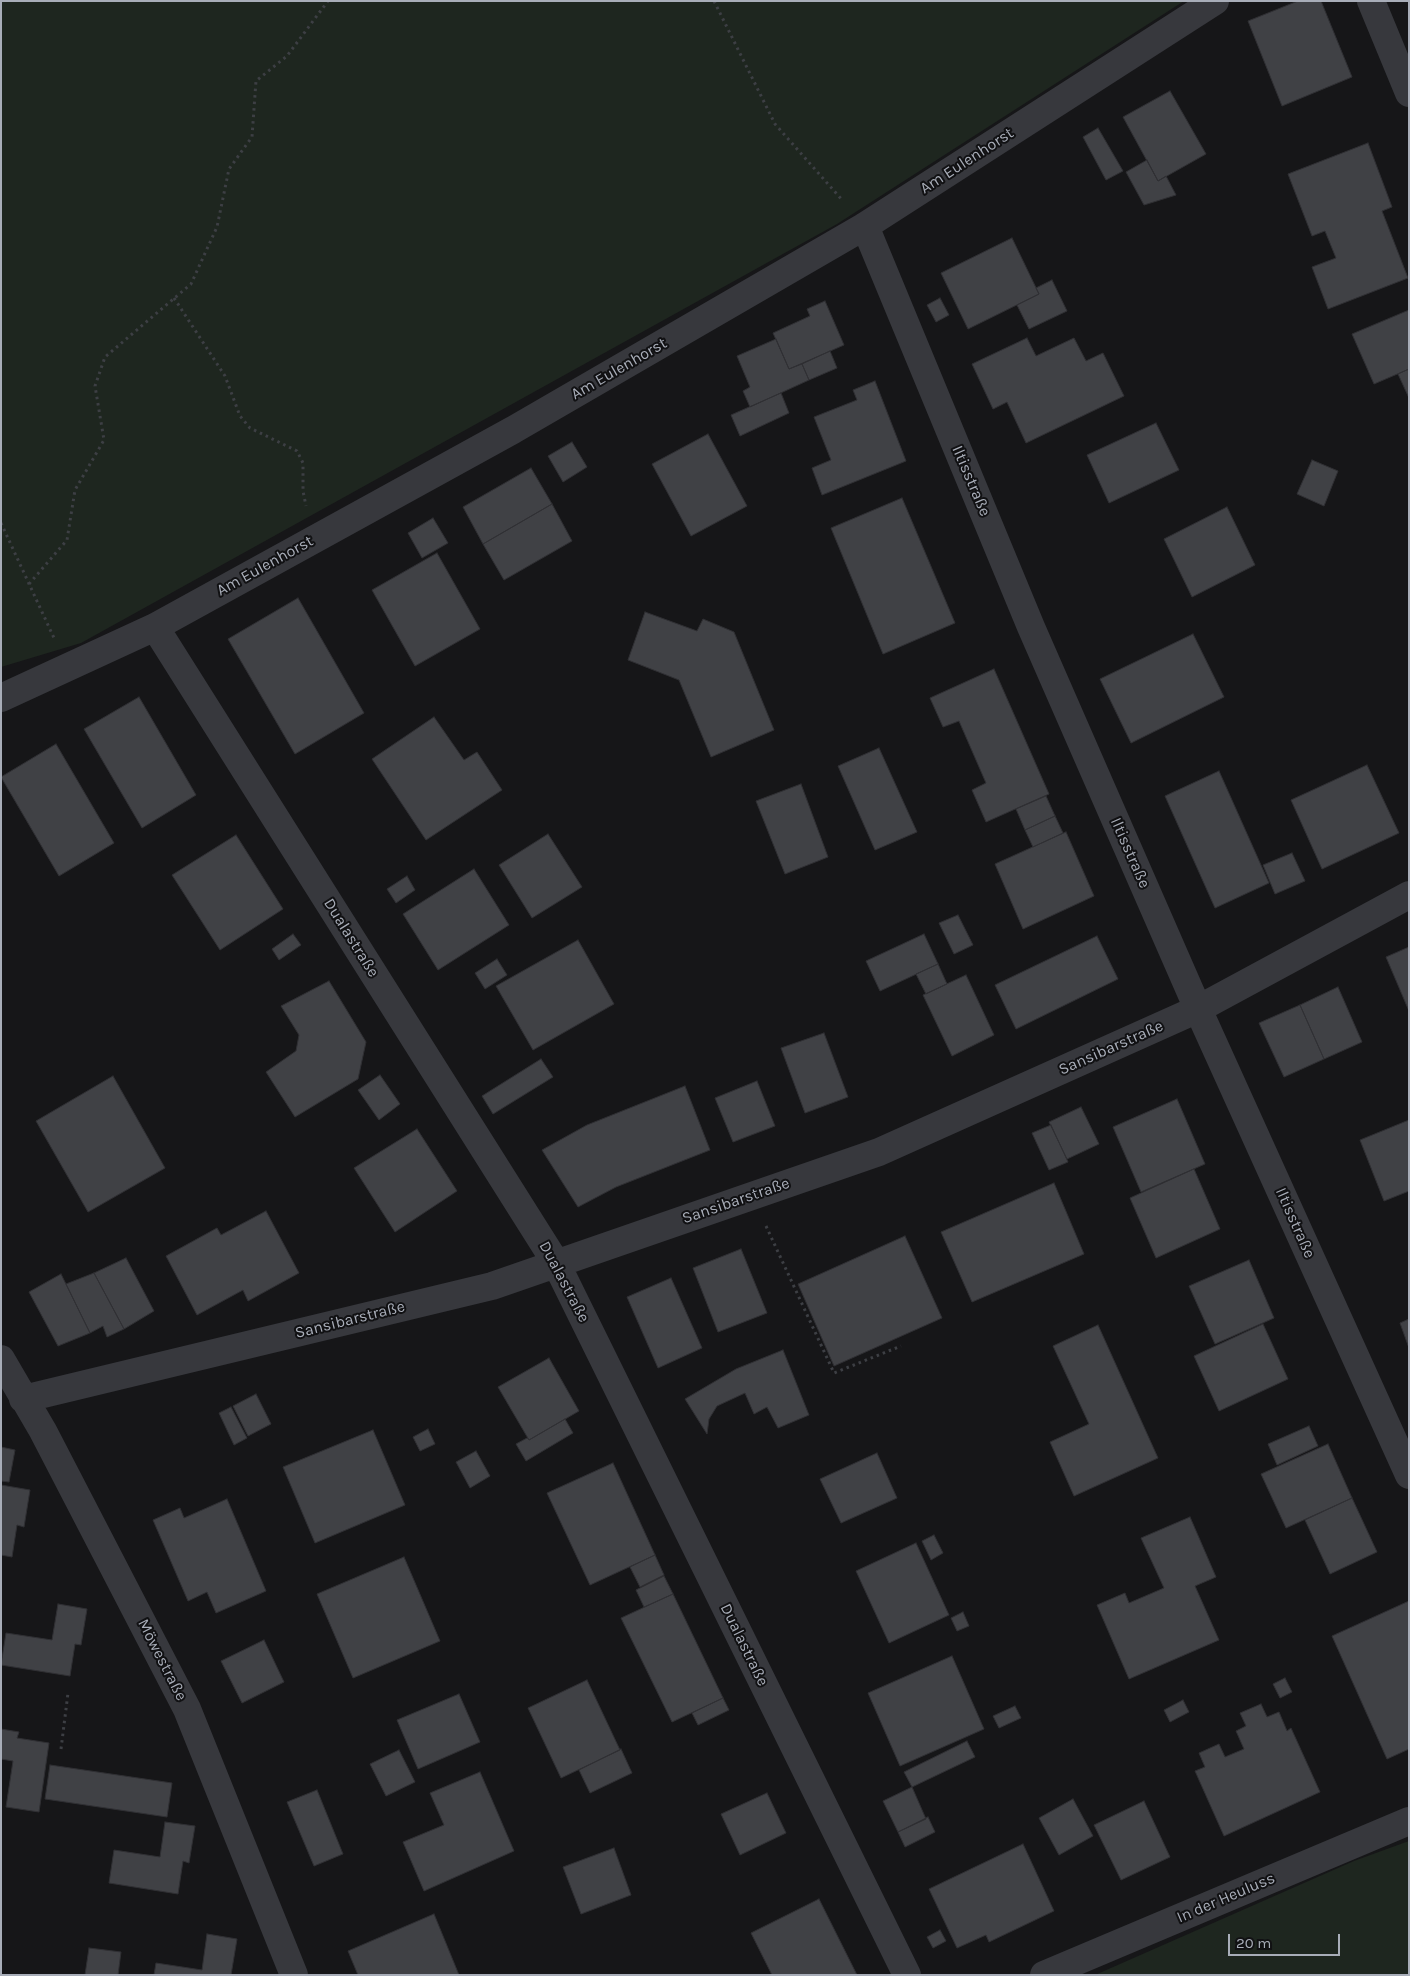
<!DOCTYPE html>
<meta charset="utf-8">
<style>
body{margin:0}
#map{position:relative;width:1410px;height:1976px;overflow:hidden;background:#161618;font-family:Karla,sans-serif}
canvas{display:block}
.frame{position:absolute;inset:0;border:2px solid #a8adb8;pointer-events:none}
.scale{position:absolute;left:1228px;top:1934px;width:112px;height:22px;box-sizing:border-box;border:2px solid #a8adb8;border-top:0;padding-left:6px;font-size:15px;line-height:18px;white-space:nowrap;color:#a8adb8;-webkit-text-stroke:4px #111113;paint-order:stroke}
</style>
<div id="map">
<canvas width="1410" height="1976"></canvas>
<div class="frame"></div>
<div class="scale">20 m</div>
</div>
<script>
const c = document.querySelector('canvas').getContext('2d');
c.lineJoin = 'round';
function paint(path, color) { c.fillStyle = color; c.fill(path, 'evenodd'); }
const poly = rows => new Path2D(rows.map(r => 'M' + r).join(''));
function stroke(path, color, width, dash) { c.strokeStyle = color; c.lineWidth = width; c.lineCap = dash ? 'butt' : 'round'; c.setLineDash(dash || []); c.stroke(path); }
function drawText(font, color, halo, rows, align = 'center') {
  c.font = font + ' Karla,sans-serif'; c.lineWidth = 4; c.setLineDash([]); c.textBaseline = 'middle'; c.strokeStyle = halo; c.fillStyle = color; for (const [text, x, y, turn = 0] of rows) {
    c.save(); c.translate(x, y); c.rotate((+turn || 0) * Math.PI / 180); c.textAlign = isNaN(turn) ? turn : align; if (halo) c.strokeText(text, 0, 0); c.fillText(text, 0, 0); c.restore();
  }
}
paint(poly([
 [1,1,1184,1,837,224,81,643,1,667],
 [1409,1841,1409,1975,1095,1975,1354,1861]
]), '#1e261f');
const building = poly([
 [1298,1,1321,1,1352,77,1282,106,1248,21,1298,1],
 [1170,91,1206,154,1158,181,1123,117,1170,91],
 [1098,128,1123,171,1106,180,1083,137,1098,128],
 [1368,143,1392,207,1382,211,1408,278,1328,309,1312,267,1336,258,1325,231,1312,236,1288,174,1368,143],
 [1147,160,1158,181,1166,176,1176,195,1144,205,1126,172,1147,160],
 [1012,238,1039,294,968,329,941,273,1012,238],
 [1052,280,1067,311,1029,329,1017,305,1039,294,1036,288,1052,280],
 [940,298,949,315,936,322,927,305,940,298],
 [825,301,844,345,789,369,773,333,810,316,807,309,825,301],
 [1409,310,1409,369,1374,384,1352,334,1409,310],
 [1027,338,1036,356,1074,338,1086,361,1103,353,1124,396,1026,443,1007,402,993,409,972,364,1027,338],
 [776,339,789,369,802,364,809,380,750,407,743,391,750,387,737,356,776,339],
 [830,351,837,368,809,380,802,364,830,351],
 [1409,369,1409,398,1398,374,1409,369],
 [875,381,906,461,822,495,812,468,831,460,814,417,857,400,853,390,875,381],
 [781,393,789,413,740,436,731,415,781,393],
 [1156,423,1179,470,1109,503,1087,455,1156,423],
 [708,434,747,506,691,536,652,464,708,434],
 [572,442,587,467,563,482,548,456,572,442],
 [1312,460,1338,471,1324,506,1297,494,1312,460],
 [531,468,552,504,483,544,463,507,531,468],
 [902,498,955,623,883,654,831,528,902,498],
 [552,504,572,541,504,580,483,544,552,504],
 [1227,507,1255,565,1192,597,1164,539,1227,507],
 [433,518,448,543,422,558,408,533,433,518],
 [437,553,480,629,415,666,372,590,437,553],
 [298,598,364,713,295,754,228,639,298,598],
 [645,612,697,631,703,619,734,632,774,730,711,757,679,680,628,660,645,612],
 [1193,634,1224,697,1131,743,1100,679,1193,634],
 [994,669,1049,794,986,822,972,790,986,783,959,721,943,727,930,698,994,669],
 [139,697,196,795,142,828,84,729,139,697],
 [434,717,464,760,477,752,502,790,426,840,372,759,434,717],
 [56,744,114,843,59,876,1,777,56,744],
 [879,748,917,832,875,850,838,766,879,748],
 [1367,765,1399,833,1322,869,1291,800,1367,765],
 [1219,771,1269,883,1215,908,1165,796,1219,771],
 [801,784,828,857,785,874,756,801,801,784],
 [1046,796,1055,816,1025,830,1016,809,1046,796],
 [1055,816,1063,833,1033,847,1025,830,1055,816],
 [1066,832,1094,896,1023,929,995,864,1066,832],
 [548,834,582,887,532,918,499,865,548,834],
 [236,835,283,909,220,950,172,875,236,835],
 [1292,853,1305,881,1275,894,1263,865,1292,853],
 [474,869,509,925,438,970,403,914,474,869],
 [407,876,415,890,396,903,387,889,407,876],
 [958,915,973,945,954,954,939,923,958,915],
 [293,934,301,945,279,960,272,949,293,934],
 [924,934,938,964,880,991,866,961,924,934],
 [1097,936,1118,979,1016,1029,995,985,1097,936],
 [578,940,614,1004,533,1050,496,986,578,940],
 [1409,947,1409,1011,1386,957,1409,947],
 [497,959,507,975,485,989,475,973,497,959],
 [938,964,947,984,926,994,916,974,938,964],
 [966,975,994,1035,952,1056,923,995,966,975],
 [329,981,366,1042,358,1079,295,1117,266,1072,296,1051,299,1035,281,1006,329,981],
 [1338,987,1362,1042,1324,1059,1300,1005,1338,987],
 [1300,1005,1324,1059,1284,1077,1259,1023,1300,1005],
 [824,1033,848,1097,805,1113,781,1048,824,1033],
 [541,1059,553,1077,493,1114,482,1096,541,1059],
 [380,1075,400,1104,379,1120,358,1090,380,1075],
 [113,1076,165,1168,88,1212,36,1121,113,1076],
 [757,1081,775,1126,733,1142,715,1098,757,1081],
 [685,1086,710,1150,616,1187,578,1207,542,1150,587,1125,685,1086],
 [1177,1099,1205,1164,1141,1192,1113,1127,1177,1099],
 [1081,1107,1099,1144,1067,1159,1049,1122,1081,1107],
 [1409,1120,1409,1191,1384,1201,1360,1140,1409,1120],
 [1051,1125,1068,1162,1049,1170,1032,1133,1051,1125],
 [417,1129,457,1191,395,1232,354,1168,417,1129],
 [1194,1169,1220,1229,1156,1258,1130,1198,1194,1169],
 [1054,1183,1084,1254,972,1302,941,1232,1054,1183],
 [266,1211,299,1273,248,1301,243,1290,197,1315,166,1256,217,1228,221,1235,266,1211],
 [905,1236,942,1318,834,1366,798,1284,905,1236],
 [741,1249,767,1313,718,1332,693,1268,741,1249],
 [126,1258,154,1311,124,1329,94,1273,126,1258],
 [1249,1260,1274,1318,1215,1344,1189,1286,1249,1260],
 [94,1273,124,1329,107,1337,103,1326,90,1333,66,1284,94,1273],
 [61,1274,90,1333,58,1346,29,1292,61,1274],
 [671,1278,702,1348,658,1368,627,1297,671,1278],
 [1409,1319,1409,1348,1400,1323,1409,1319],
 [1263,1324,1288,1379,1219,1411,1194,1356,1263,1324],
 [1098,1325,1158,1458,1074,1496,1050,1442,1089,1424,1053,1346,1098,1325],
 [783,1350,809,1415,778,1428,767,1407,754,1414,745,1393,717,1406,709,1419,707,1434,685,1399,736,1369,783,1350],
 [549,1358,579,1411,529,1440,498,1387,549,1358],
 [256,1394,271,1424,248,1436,233,1406,256,1394],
 [231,1407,247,1438,234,1445,219,1413,231,1407],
 [565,1419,573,1433,526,1461,516,1444,527,1438,529,1440,565,1419],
 [1309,1426,1318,1446,1277,1465,1268,1444,1309,1426],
 [428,1429,435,1444,420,1451,413,1437,428,1429],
 [373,1430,405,1505,315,1543,283,1467,373,1430],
 [1328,1444,1352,1498,1286,1528,1261,1474,1328,1444],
 [1,1447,15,1450,9,1482,1,1481,1,1447],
 [476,1451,490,1476,470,1488,456,1462,476,1451],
 [877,1453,897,1498,841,1523,820,1479,877,1453],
 [613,1463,655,1555,590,1585,547,1493,613,1463],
 [1,1485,30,1490,24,1527,17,1525,12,1557,1,1555,1,1485],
 [1352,1498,1377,1552,1330,1574,1305,1520,1352,1498],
 [227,1499,266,1591,216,1613,207,1592,188,1601,153,1520,180,1508,184,1518,227,1499],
 [1190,1517,1216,1577,1195,1586,1219,1640,1129,1679,1097,1605,1125,1593,1129,1603,1164,1588,1141,1538,1190,1517],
 [934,1535,943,1553,931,1560,922,1541,934,1535],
 [916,1543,949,1615,889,1643,856,1571,916,1543],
 [655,1555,664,1575,640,1587,630,1567,655,1555],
 [404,1557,440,1641,353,1678,317,1594,404,1557],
 [664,1576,673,1594,644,1607,636,1590,664,1576],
 [673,1594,723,1698,672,1722,621,1618,673,1594],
 [1409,1601,1409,1749,1387,1759,1332,1636,1409,1601],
 [58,1604,87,1609,81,1645,75,1644,70,1676,1,1665,6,1633,52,1640,58,1604],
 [963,1612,969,1626,957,1631,951,1618,963,1612],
 [264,1640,284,1682,242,1703,221,1661,264,1640],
 [952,1656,984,1729,900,1766,868,1693,952,1656],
 [1285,1678,1292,1692,1280,1698,1273,1684,1285,1678],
 [587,1680,620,1750,561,1778,528,1708,587,1680],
 [459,1694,480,1742,418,1769,397,1720,459,1694],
 [723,1698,729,1710,698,1725,692,1713,723,1698],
 [1183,1700,1189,1712,1170,1722,1164,1710,1183,1700],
 [1261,1704,1267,1717,1279,1712,1287,1731,1291,1728,1320,1792,1224,1836,1195,1771,1205,1767,1199,1753,1219,1744,1225,1757,1244,1749,1236,1731,1246,1726,1240,1713,1261,1704],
 [1015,1706,1021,1718,999,1728,993,1716,1015,1706],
 [1,1729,19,1732,17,1738,49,1743,39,1812,6,1807,13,1761,1,1759,1,1729],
 [967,1741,975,1757,912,1787,904,1772,967,1741],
 [621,1749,632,1773,590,1793,579,1770,621,1749],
 [399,1750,415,1782,386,1796,370,1764,399,1750],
 [50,1765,172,1783,167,1817,45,1799,50,1765],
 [480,1772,514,1851,424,1891,403,1842,444,1825,430,1793,480,1772],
 [912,1787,926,1819,898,1832,883,1801,912,1787],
 [317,1790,343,1854,314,1866,287,1802,317,1790],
 [767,1793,786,1833,740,1855,721,1814,767,1793],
 [1073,1799,1093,1836,1059,1855,1039,1818,1073,1799],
 [1144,1801,1170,1857,1121,1880,1094,1825,1144,1801],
 [928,1817,935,1832,905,1847,898,1832,928,1817],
 [165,1822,195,1826,189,1863,183,1861,178,1894,109,1883,114,1850,160,1857,165,1822],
 [1023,1844,1054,1911,989,1942,986,1935,957,1948,929,1889,1023,1844],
 [614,1848,631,1895,581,1914,563,1867,614,1848],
 [819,1899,857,1975,772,1975,751,1933,819,1899],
 [434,1914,459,1975,358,1975,348,1951,434,1914],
 [940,1930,946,1941,933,1948,927,1937,940,1930],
 [207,1934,237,1939,231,1975,154,1975,156,1963,202,1970,207,1934],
 [89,1948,121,1952,118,1975,85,1975,89,1948]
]);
paint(building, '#404145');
stroke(building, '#303034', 1);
stroke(poly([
 [714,1,775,124,843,201],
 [174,298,225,376,240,416,250,428,297,451,303,463,303,491,306,506],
 [1,523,54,638],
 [29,584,67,540,75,490,104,440,95,386,105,357,191,284,217,227,229,169,252,137,256,81,287,56,328,1],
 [766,1226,834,1373,901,1346],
 [61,1749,68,1693]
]), '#3d3f44', 3, [2.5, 4]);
stroke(poly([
 [1371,1,1409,93],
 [865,226,1031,627,1198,1009,1409,1475],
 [155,627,556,1263,907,1975],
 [1,698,155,627,513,430,865,226,1215,1],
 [1,1359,43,1431,187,1709,294,1975],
 [23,1399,492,1286,879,1152,1198,1009,1409,895],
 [1044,1975,1409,1821]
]), '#37383d', 28);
drawText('16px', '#a8adb8', '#111113', [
 ["Am Eulenhorst",967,161,-33],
 ["Am Eulenhorst",619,369,-30],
 ["Iltisstraße",971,481,67],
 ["Am Eulenhorst",265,566,-29],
 ["Iltisstraße",1130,853,66],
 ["Dualastraße",351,938,58],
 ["Sansibarstraße",1111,1048,-24],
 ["Sansibarstraße",736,1201,-19],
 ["Iltisstraße",1295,1223,66],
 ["Dualastraße",564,1282,62],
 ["Sansibarstraße",350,1320,-14],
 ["Dualastraße",744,1645,64],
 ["Möwestraße",162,1660,63],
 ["In der Heuluss",1226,1898,-23]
]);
</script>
